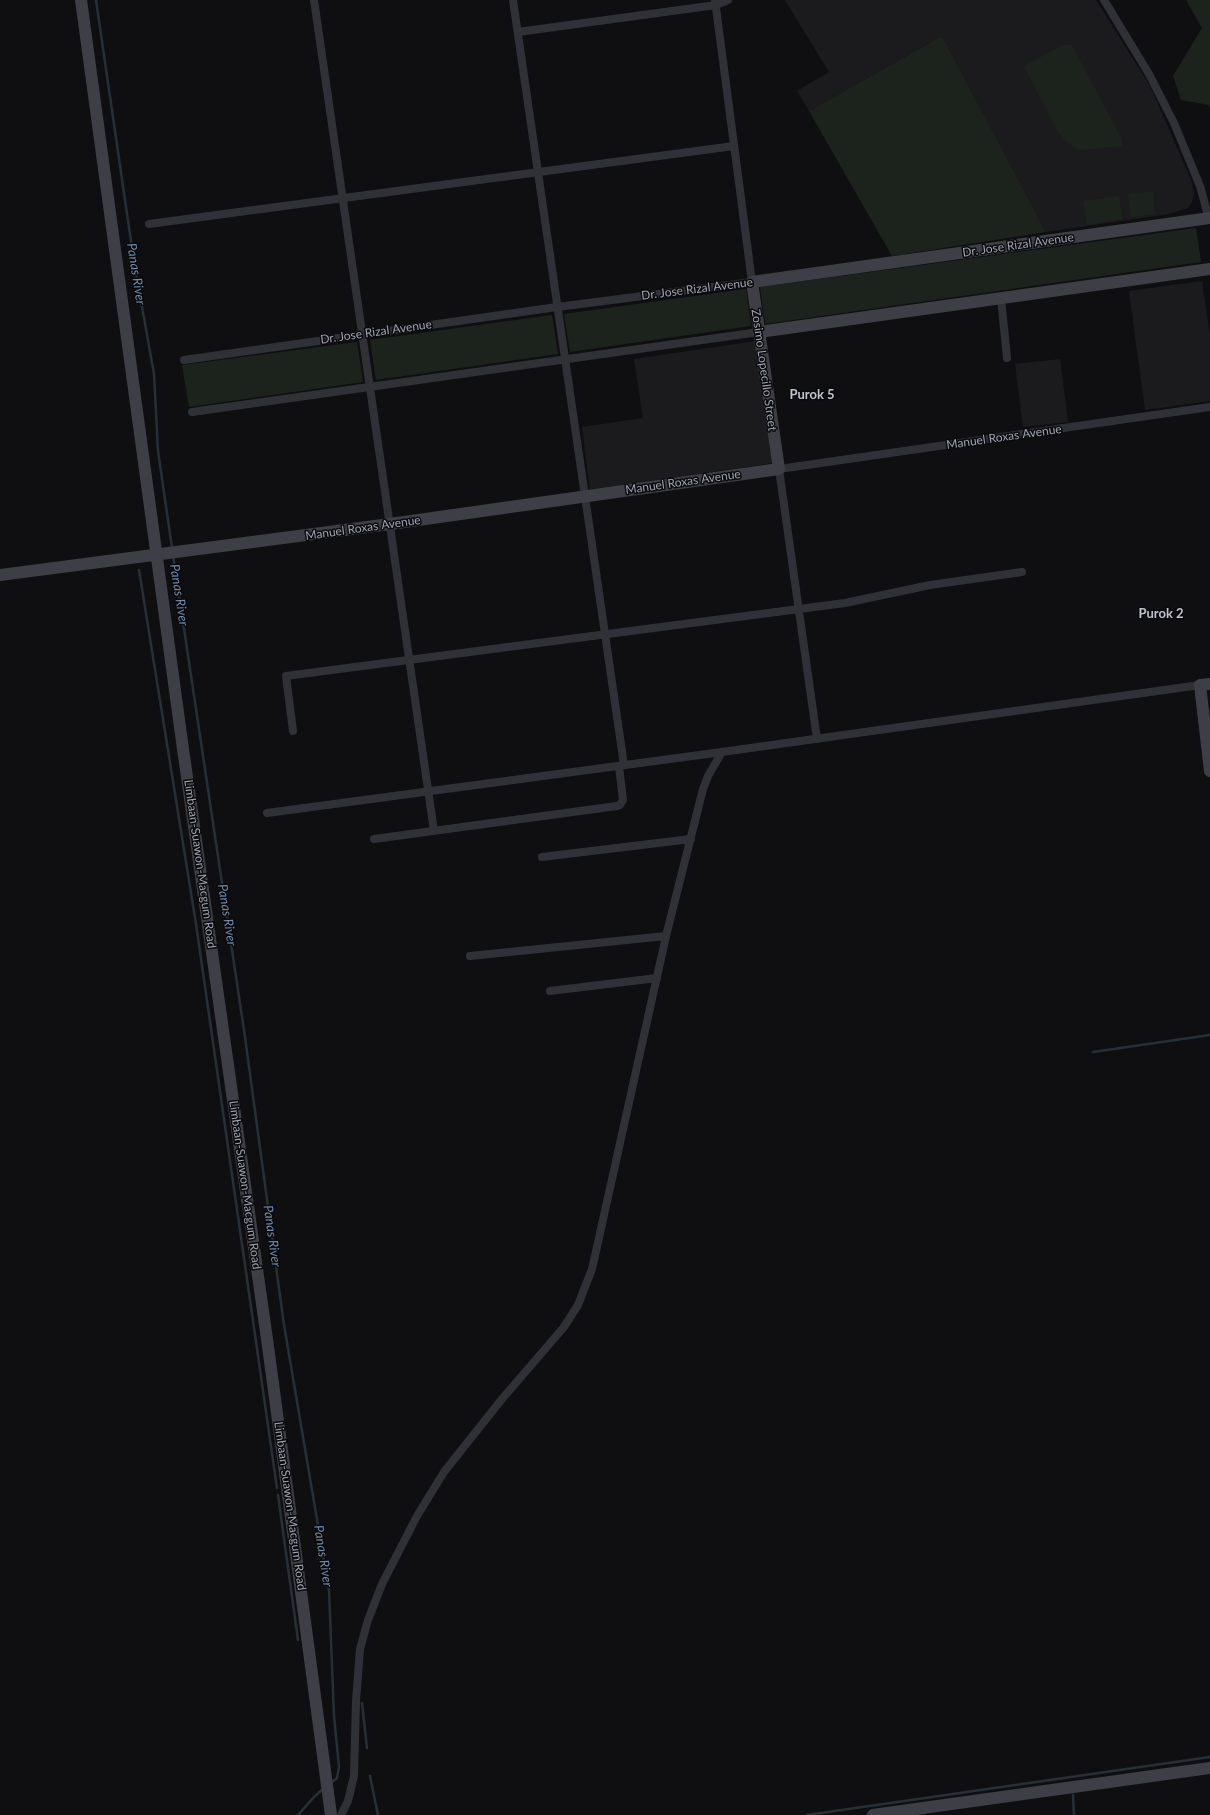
<!DOCTYPE html>
<style>
body{margin:0}
canvas{display:block;background:#0f0f11}
</style>
<canvas width="1210" height="1815"></canvas>
<script>
const c = document.querySelector('canvas').getContext('2d');
c.lineJoin = 'round';
function paint(path, color) { c.fillStyle = color; c.fill(path, 'evenodd'); }
const poly = rows => new Path2D(rows.map(r => 'M' + r).join(''));
function stroke(path, color, width, dash) { c.strokeStyle = color; c.lineWidth = width; c.lineCap = dash ? 'butt' : 'round'; c.setLineDash(dash || []); c.stroke(path); }
function drawText(font, color, halo, rows, align = 'center') {
  c.font = font + ' Lato,sans-serif'; c.lineWidth = 3; c.setLineDash([]); c.textBaseline = 'middle'; c.strokeStyle = halo; c.fillStyle = color; for (const [text, x, y, turn = 0] of rows) {
    c.save(); c.translate(x, y); c.rotate((+turn || 0) * Math.PI / 180); c.textAlign = isNaN(turn) ? turn : align; if (halo) c.strokeText(text, 0, 0); c.fillText(text, 0, 0); c.restore();
  }
}
paint(poly([
 [785,0,1096,0,1150,86,1191,180,1194,193,1192,202,1188,208,1169,214,1046,232,942,36,809,111,797,91,829,72],
 [1202,281,1210,337,1210,401,1145,410,1129,291],
 [756,341,773,463,590,490,582,427,643,418,634,359],
 [1060,359,1068,422,1023,427,1015,364]
]), '#1b1b1e');
paint(poly([
 [1186,0,1210,0,1210,108,1209,105,1181,100,1173,76,1202,28],
 [942,36,1046,232,892,256,809,111],
 [1063,45,1070,45,1074,49,1121,138,1122,146,1079,150,1066,142,1057,130,1024,66],
 [1153,191,1155,214,1131,217,1128,194],
 [1119,196,1122,219,1087,225,1083,201],
 [1196,228,1201,262,765,324,760,287],
 [746,289,751,326,570,352,564,314],
 [552,315,558,354,376,380,370,340],
 [357,342,363,382,189,407,182,365]
]), '#1c231d');
stroke(poly([
 [96,0,134,262,154,374,158,451,172,548],
 [173,555,245,1037,284,1325,329,1590,334,1716,339,1767,337,1778,331,1783],
 [139,570,196,924,277,1488],
 [1093,1052,1210,1035],
 [278,1495,298,1640],
 [362,1703,367,1748],
 [370,1776,378,1815],
 [1073,1795,1074,1815],
 [298,1815,314,1797,324,1788],
 [807,1815,1210,1757]
]), '#282f36', 2.5);
stroke(poly([
 [314,0,434,831],
 [513,0,624,765],
 [1104,0,1149,74,1174,123,1200,186,1209,219],
 [518,32,716,5,728,0],
 [149,224,734,146],
 [1001,298,1007,358],
 [184,360,557,307,752,282,715,0],
 [192,412,759,332],
 [293,731,286,676,845,603,930,585,1022,572],
 [817,739,779,469,1210,407],
 [267,813,722,752,1200,685],
 [374,839,617,806,620,805,623,800,619,766],
 [542,857,691,839],
 [470,956,666,936],
 [550,991,657,978],
 [341,1815,348,1801,354,1776,356,1701,360,1649,368,1620,382,1584,417,1516,444,1472,502,1399,564,1327,578,1305,592,1269,666,936,703,789,708,776,722,752]
]), '#303136', 8);
stroke(poly([
 [81,0,183,749,267,1339,331,1815],
 [759,332,1210,269],
 [0,575,390,524,779,469,752,282,1210,218],
 [1210,684,1200,685,1210,771],
 [873,1815,1210,1768]
]), '#3e3f46', 12);
drawText('12px', '#a0a4b2', '#0a0a0c', [
 ["Dr. Jose Rizal Avenue",1018,245,-8],
 ["Dr. Jose Rizal Avenue",697,289,-7],
 ["Dr. Jose Rizal Avenue",376,332,-8],
 ["Zosimo Lopecillo Street",764,370,82],
 ["Manuel Roxas Avenue",1004,437,-8],
 ["Manuel Roxas Avenue",683,482,-8],
 ["Manuel Roxas Avenue",363,528,-8],
 ["Limbaan-Suawon-Macgum Road",200,864,82],
 ["Limbaan-Suawon-Macgum Road",245,1185,82],
 ["Limbaan-Suawon-Macgum Road",290,1506,82]
]);
drawText('italic 13px', '#768fae', '#0a0a0c', [
 ["Panas River",136,274,81],
 ["Panas River",179,595,81],
 ["Panas River",227,915,81],
 ["Panas River",272,1236,82],
 ["Panas River",323,1556,81]
]);
drawText('bold 13px', '#c1c3ce', '#0a0a0c', [
 ["Purok 5",812,395],
 ["Purok 2",1161,614]
]);
</script>
